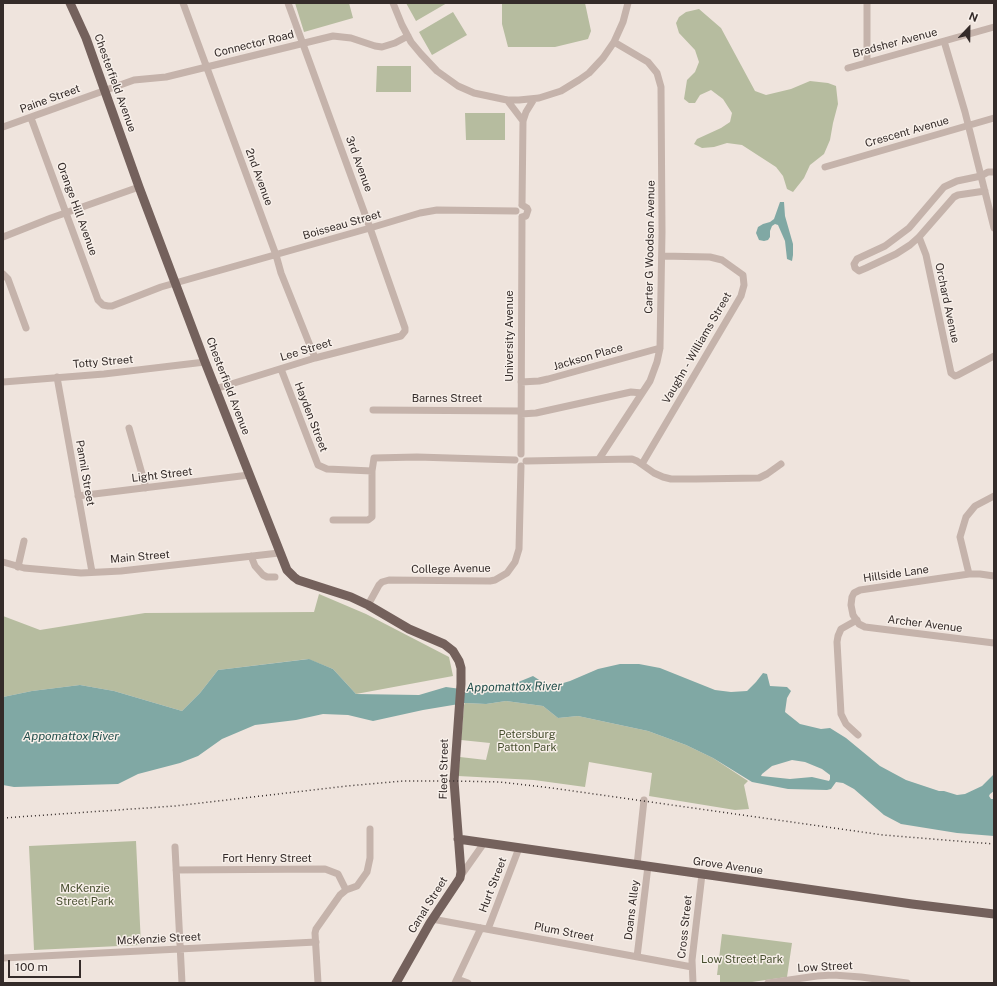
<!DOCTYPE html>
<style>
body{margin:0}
#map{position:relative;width:997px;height:986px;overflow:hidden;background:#efe4dd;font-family:"Public Sans",sans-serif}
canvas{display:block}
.frame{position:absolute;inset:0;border:4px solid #342b29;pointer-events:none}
.north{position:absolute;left:949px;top:8px;width:40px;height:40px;-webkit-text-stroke:3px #f7efe9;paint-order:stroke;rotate:22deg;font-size:11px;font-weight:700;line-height:16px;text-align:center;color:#342b29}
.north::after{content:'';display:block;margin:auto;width:14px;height:18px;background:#342b29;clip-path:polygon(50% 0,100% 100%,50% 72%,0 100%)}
.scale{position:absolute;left:8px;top:960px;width:73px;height:18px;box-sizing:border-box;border:2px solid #342b29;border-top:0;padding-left:5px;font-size:12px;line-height:14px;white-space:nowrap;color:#342b29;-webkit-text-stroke:3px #f7efe9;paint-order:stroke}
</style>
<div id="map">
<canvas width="997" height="986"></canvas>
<div class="frame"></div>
<div class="north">N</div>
<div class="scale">100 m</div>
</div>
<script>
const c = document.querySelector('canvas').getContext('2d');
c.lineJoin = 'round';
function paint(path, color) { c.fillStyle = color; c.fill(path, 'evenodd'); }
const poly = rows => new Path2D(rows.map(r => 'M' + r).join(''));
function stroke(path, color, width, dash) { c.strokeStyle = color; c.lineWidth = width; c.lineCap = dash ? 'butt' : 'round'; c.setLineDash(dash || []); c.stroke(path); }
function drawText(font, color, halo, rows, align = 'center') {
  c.font = font + ' "Public Sans",sans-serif'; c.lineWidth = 3; c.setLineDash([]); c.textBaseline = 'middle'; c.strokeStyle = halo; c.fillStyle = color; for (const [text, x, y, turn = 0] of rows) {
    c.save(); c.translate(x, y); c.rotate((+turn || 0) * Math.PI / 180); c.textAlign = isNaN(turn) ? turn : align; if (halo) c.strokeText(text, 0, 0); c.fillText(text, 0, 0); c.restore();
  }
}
paint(poly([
 [295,3,349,3,353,18,304,32],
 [406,3,447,3,416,21],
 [502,3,585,3,591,31,588,39,555,47,508,47,502,24],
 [699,9,721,28,755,91,766,95,791,89,810,81,828,83,836,86,838,104,833,123,830,140,824,154,810,165,804,178,793,192,787,189,783,176,776,167,742,145,727,143,714,147,702,148,694,144,697,139,721,128,730,122,732,113,723,99,711,90,700,95,695,103,689,103,684,99,687,80,695,72,699,62,695,50,679,33,676,23,679,17,686,12],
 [453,12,467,35,432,55,419,32],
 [377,66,411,66,411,92,376,92],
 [465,113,505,113,505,140,466,140],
 [319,594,366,614,449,657,453,676,356,694,333,669,308,659,218,670,200,693,182,711,114,691,80,685,32,691,3,697,3,616,40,630,145,613,314,612],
 [506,701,543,706,558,718,578,716,648,731,686,745,713,758,748,781,744,785,749,809,735,810,649,796,652,773,589,762,585,787,534,780,458,776,460,757,486,760,490,743,461,740,464,705,465,703,486,704],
 [136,841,141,945,34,950,29,846],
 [722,934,792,943,787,977,745,983,720,983,720,975,717,975]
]), '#b6bc9f');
paint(poly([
 [780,202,784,202,785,216,793,244,793,255,792,261,787,259,785,241,778,225,775,224,772,226,770,231,770,237,768,240,764,241,759,240,756,233,758,227,763,224,770,222,774,219],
 [309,659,333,669,356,694,419,695,446,687,483,692,511,685,533,676,550,687,570,681,598,669,620,664,639,664,660,668,715,690,731,692,747,691,756,682,763,673,767,674,770,686,787,687,791,691,787,698,785,712,800,724,821,729,830,728,846,738,880,766,906,780,939,791,944,791,957,795,965,794,982,786,994,774,994,791,990,794,989,796,991,799,994,799,994,836,957,833,901,824,884,815,854,789,843,783,836,782,831,789,827,790,788,789,752,782,713,758,686,745,648,731,578,716,558,718,543,706,506,701,486,704,465,703,423,710,373,721,348,715,323,714,296,720,255,725,222,739,198,756,180,763,138,774,118,784,14,787,3,785,3,697,32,691,80,685,114,691,182,711,200,693,218,670],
 [792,760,805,762,822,769,830,775,830,779,829,781,812,777,790,779,761,776,762,774,772,766]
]), '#80a8a4');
stroke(poly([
 [183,3,276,255,281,273,315,358],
 [393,3,402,25,411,42,421,54,437,71,458,86,474,93,507,100,519,100,539,98,561,91,579,80,589,73,603,58,614,42,623,22,628,3],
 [867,3,867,62],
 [944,41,965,112,994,228],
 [848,68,994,27],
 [507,100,523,121],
 [31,118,98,300,103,305,108,306,112,306,161,287,370,228,420,213,437,210,516,211],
 [3,127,134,80,166,77,333,36,351,38,375,46,382,47,395,43,408,36],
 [825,167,994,118],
 [985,191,958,195,954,197,919,237,910,245,896,254,866,268,859,271,855,268,854,264,857,259,885,246,909,228,944,187,957,181,981,176,988,172,994,172],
 [522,205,523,121,526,112,534,99],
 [522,217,526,216,528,210,527,208,522,205],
 [3,237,51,218,139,187],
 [919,237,926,255,951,373,955,376,958,375,994,356],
 [3,274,8,279,26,328],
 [281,369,318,465,327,469,372,471],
 [57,377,92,572],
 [3,382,104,374,205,362],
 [521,382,539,381,548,379,660,348],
 [215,389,315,358,401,336,405,331,405,328,370,228,288,3],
 [373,410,521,411],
 [521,414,536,413,631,392,642,393],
 [129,428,146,488],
 [521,454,522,217],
 [599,459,650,381,657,362,660,348,662,232,661,87,657,73,648,62,614,42],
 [526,461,632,459,637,461,654,473,663,477,671,479,696,479,759,478,767,474,781,464],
 [642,464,741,296,744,285,743,275,722,260,710,257,662,256],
 [78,496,249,475],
 [333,520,368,520,372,517,372,471,374,458,417,457,515,460],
 [251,556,255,566,263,575,267,577,275,577],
 [3,562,24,568,81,573,121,571,279,553],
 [18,567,24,541],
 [969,574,960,537,966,517,975,506,994,496],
 [994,576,980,574,969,574,860,590,854,593,852,597,851,605,853,615,859,624,865,627,994,643],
 [368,605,379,585,382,582,389,580,490,581,495,580,507,573,515,562,519,549,521,466],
 [857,620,841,629,838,636,837,642,841,714,846,724,858,735],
 [175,847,182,983],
 [637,865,644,800],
 [176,870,325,869,338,874,346,890],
 [460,877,484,843],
 [432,919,692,967],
 [488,929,519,848],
 [637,957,648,866],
 [3,958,316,942],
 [457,979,468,983],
 [318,983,315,933,316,929,340,895,346,890,357,886,367,872,370,858,370,829],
 [455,983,481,928],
 [693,983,692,960,702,874],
 [768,983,817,976,833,975,861,977,907,983]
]), '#c5b3ab', 7);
stroke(poly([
 [70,3,86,38,139,187,205,362,287,570,294,577,298,580,351,597,368,605,409,629,444,644,453,651,459,661,461,668,461,684,454,781,461,872,460,878,430,923,396,983],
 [458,839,912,904,994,914]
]), '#74615c', 9);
stroke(poly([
 [3,818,175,806,347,786,403,781,454,781,500,782,552,788,883,835,994,844]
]), '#342b29', 1.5, [1, 3]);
drawText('11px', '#342b29', '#f7efe9', [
 ["Bradsher Avenue",895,43,-15],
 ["Connector Road",254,44,-14],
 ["Chesterfield Avenue",115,83,70],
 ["Paine Street",50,99,-20],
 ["Crescent Avenue",907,132,-16],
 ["3rd Avenue",359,164,70],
 ["2nd Avenue",259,177,70],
 ["Orange Hill Avenue",77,209,70],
 ["Boisseau Street",342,225,-16],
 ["Carter G Woodson Avenue",650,247,-89],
 ["Orchard Avenue",947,303,78],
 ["University Avenue",510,336,-90],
 ["Vaughn - Williams Street",697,348,-60],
 ["Lee Street",306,350,-17],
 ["Jackson Place",588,357,-16],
 ["Totty Street",103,362,-5],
 ["Chesterfield Avenue",228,386,69],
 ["Barnes Street",447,399],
 ["Hayden Street",311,417,69],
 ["Pannil Street",85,473,80],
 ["Light Street",162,475,-7],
 ["Main Street",140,557,-5],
 ["College Avenue",451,569,-1],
 ["Hillside Lane",896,574,-8],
 ["Archer Avenue",925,624,7],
 ["Fleet Street",444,769,-89],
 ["Fort Henry Street",267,859],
 ["Grove Avenue",728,866,8],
 ["Hurt Street",493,885,-69],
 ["Canal Street",428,905,-58],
 ["Doans Alley",632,910,-83],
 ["Cross Street",685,927,-84],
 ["Plum Street",564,932,11],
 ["McKenzie Street",159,939,-3],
 ["Low Street",825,967,-3]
]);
drawText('11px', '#484f30', '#f7efe9', [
 ["Petersburg",527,735],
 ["Patton Park",527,748],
 ["McKenzie",85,889],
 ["Street Park",85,902],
 ["Low Street Park",742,960]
]);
drawText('italic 12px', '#24504d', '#f7efe9', [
 ["Appomattox River",514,687,-1],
 ["Appomattox River",71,736]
]);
</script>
